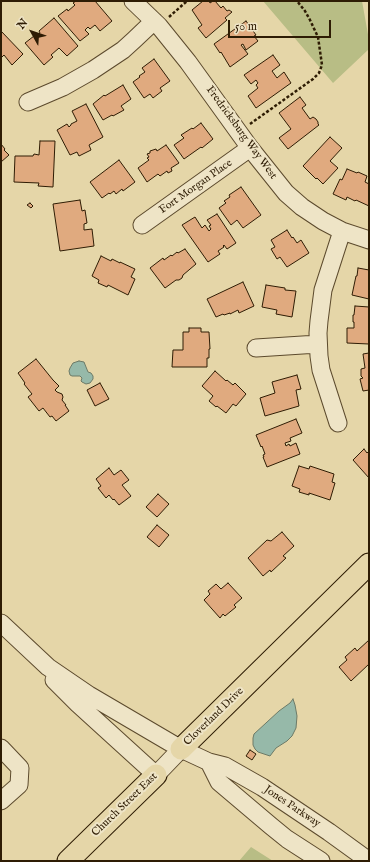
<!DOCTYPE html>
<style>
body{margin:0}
#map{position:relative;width:370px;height:862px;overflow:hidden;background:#e5d6a8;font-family:"IM FELL English",serif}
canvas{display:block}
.frame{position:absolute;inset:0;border:2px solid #2e1c04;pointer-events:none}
.north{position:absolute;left:12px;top:12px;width:40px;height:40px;-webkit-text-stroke:3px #eee4c6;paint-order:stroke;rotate:310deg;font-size:11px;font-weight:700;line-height:16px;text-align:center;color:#2e1c04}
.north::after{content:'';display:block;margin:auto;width:14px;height:18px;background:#2e1c04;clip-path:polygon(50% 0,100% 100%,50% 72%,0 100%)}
.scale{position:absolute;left:228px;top:20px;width:103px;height:18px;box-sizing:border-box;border:2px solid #2e1c04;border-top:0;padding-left:5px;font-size:12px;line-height:14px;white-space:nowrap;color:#2e1c04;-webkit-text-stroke:3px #eee4c6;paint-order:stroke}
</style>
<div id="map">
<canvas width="370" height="862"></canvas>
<div class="frame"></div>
<div class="north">N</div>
<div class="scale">50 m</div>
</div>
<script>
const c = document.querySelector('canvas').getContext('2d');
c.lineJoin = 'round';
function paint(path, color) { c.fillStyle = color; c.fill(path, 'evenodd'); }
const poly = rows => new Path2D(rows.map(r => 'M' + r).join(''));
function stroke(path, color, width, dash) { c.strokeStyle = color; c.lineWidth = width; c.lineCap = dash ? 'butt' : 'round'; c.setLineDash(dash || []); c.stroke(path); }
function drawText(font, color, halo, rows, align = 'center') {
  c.font = font + ' "IM FELL English",serif'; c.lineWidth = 4; c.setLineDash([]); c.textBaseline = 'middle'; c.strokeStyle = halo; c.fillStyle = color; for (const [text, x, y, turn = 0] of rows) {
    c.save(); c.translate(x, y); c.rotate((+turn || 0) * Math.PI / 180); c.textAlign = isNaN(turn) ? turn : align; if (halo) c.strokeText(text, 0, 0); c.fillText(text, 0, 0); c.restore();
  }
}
paint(poly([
 [263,1,362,1,369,40,369,49,333,83],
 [251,847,273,861,239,861]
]), '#b8bd85');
const water = poly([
 [79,361,84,362,88,372,91,373,93,376,93,379,90,383,86,384,82,382,81,381,82,378,80,376,72,376,70,375,69,371,70,368,73,363,79,361],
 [293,699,295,705,297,716,296,728,292,736,287,741,276,748,270,756,258,752,255,749,253,745,253,738,254,734,279,711,290,703,293,699]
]);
paint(water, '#96b9a9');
stroke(water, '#6c7a67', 1);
const building = poly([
 [76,1,95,1,112,21,100,31,95,25,90,29,88,27,85,30,89,34,80,41,58,16,67,9,68,11,75,5,73,3,76,1],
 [203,1,209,1,210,3,213,1,215,1,221,8,223,6,227,11,229,10,232,12,225,18,227,20,206,38,198,28,202,25,192,10,203,1],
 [54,18,78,46,67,56,59,48,51,55,53,57,44,65,25,43,34,36,35,37,40,33,39,31,54,18],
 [246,21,256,35,254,36,258,41,246,50,243,44,241,45,248,54,230,67,221,52,220,53,214,44,246,21],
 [1,31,23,54,12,65,4,55,1,58,1,31],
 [273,55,280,65,272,71,277,78,284,72,291,83,256,108,248,96,258,88,256,85,258,83,256,80,251,84,244,75,273,55],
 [154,59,170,81,160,88,162,91,153,98,150,94,144,98,133,82,140,77,139,76,145,72,142,68,154,59],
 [123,85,131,99,121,106,124,110,113,116,112,115,103,120,93,104,104,95,105,96,123,85],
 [300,97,306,105,302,108,310,119,313,117,316,119,318,122,318,124,319,125,288,149,279,138,291,129,279,113,300,97],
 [86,104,103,137,89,145,91,150,79,156,77,152,70,155,57,130,67,124,69,127,71,125,71,124,77,121,72,111,86,104],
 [201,123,213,139,202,148,201,147,184,159,174,145,184,138,181,135,192,128,193,129,201,123],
 [330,137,342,148,330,161,338,168,323,184,317,178,316,179,303,166,330,137],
 [40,141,55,141,53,187,38,186,39,183,14,182,15,156,33,156,34,154,39,155,40,141],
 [1,144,5,149,4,150,9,155,1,162,1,144],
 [166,145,179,163,171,168,172,171,168,173,167,171,160,176,158,174,147,182,138,168,149,160,147,158,149,157,147,154,150,153,150,151,156,149,157,151,166,145],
 [119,160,135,182,123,191,122,189,116,194,114,191,110,194,109,193,102,198,90,182,119,160],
 [347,169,357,173,358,172,367,176,365,182,369,184,369,206,356,200,355,201,347,197,346,200,333,194,340,179,342,180,347,169],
 [241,187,261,215,243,228,237,220,231,225,219,208,226,203,224,201,230,197,229,195,241,187],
 [80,200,82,211,85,210,87,223,84,224,84,230,92,229,94,246,60,251,53,204,80,200],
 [30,203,33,206,31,208,27,205,30,203],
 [217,214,236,243,227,249,224,245,223,246,224,247,218,251,220,254,208,262,182,225,195,217,202,228,205,225,209,231,211,229,209,226,211,225,207,220,217,214],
 [287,230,292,238,293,237,297,243,301,240,309,253,287,267,280,257,277,259,271,249,275,247,271,240,287,230],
 [185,249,196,264,183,275,182,278,179,280,176,280,165,288,150,268,163,258,164,260,171,255,172,256,177,252,178,253,185,249],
 [101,256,111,261,112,259,120,263,120,262,135,269,131,277,135,279,128,295,108,285,107,287,98,283,99,280,92,276,101,256],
 [358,268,369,270,369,299,352,295,356,276,357,276,358,268],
 [243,282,254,306,239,313,238,310,230,314,230,313,224,315,223,314,216,317,207,299,243,282],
 [266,285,285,288,285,290,296,291,292,317,276,314,277,310,262,307,266,285],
 [355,306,369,307,369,344,347,343,347,328,354,328,354,322,353,322,353,315,354,315,355,306],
 [189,328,201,328,201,332,209,332,210,349,209,349,209,358,207,358,207,367,172,367,173,350,183,350,183,332,189,332,189,328],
 [369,353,369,390,363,391,360,379,363,378,361,376,361,369,365,368,363,354,369,353],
 [36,359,53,380,59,386,55,390,57,392,62,394,63,397,62,400,66,405,65,405,69,411,56,421,52,416,50,417,43,408,39,411,28,397,32,394,24,384,25,383,18,373,36,359],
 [215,371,226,381,227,380,233,385,235,383,246,394,236,406,233,404,226,413,217,406,216,407,209,401,213,396,202,386,215,371],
 [297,375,301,389,296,390,299,406,265,416,260,398,275,393,272,382,297,375],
 [100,383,109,399,95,406,87,390,100,383],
 [296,419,302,433,290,438,291,441,285,443,286,446,289,444,290,446,296,443,300,454,267,467,263,457,264,457,263,455,265,454,262,446,261,447,256,435,296,419],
 [364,449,367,453,369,451,369,478,353,460,364,449],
 [299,466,309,469,310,466,334,474,332,482,335,483,330,500,309,493,309,495,299,492,300,489,292,486,299,466],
 [109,468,114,475,121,470,129,480,122,485,131,496,119,505,114,499,113,500,109,495,106,498,98,488,101,486,96,479,109,468],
 [158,494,169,504,157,517,146,507,158,494],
 [157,525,169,535,159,547,147,537,157,525],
 [282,532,294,546,283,556,286,558,271,572,270,570,263,576,248,558,267,540,271,541,282,532],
 [228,583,242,598,234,605,236,607,225,616,223,614,220,618,204,600,210,594,208,591,216,584,221,589,228,583],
 [369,640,369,664,351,681,339,667,347,660,345,657,355,648,357,651,369,640],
 [250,750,256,754,252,760,246,756,250,750]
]);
paint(building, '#e0aa7f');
stroke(building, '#2e1c04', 1);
const minor = poly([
 [133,1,159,26,188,62,250,148,286,193,302,207,323,221,342,231,369,240],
 [28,102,63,87,93,70,123,50,134,40,154,21],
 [142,225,250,148],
 [256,348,318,344],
 [338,423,321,370,319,356,318,333,319,321,323,290,342,231],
 [1,623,48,667,89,695,181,749,209,762,225,766,262,787,329,832,369,861],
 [54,680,78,704,156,775,181,749],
 [1,748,20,768,19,785,1,801],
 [209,762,219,782,271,826,287,839,321,861]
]);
const major = poly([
 [181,749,369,564],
 [68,861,156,775]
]);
stroke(minor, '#5c4a2d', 19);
stroke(major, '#2e1c04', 23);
stroke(poly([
 [169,17,187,1],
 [250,124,313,79,319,73,322,65,318,37,310,20,305,11,297,1]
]), '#2e1c04', 2.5, [3, 2]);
stroke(minor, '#eee4c6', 17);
stroke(major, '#e5d6a8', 21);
drawText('11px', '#2e1c04', '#eee4c6', [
 ["Fredricksburg Way West",241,133,54],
 ["Fort Morgan Place",196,187,-35],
 ["Cloverland Drive",214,717,-44],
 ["Church Street East",125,805,-44],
 ["Jones Parkway",292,807,34]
]);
</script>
